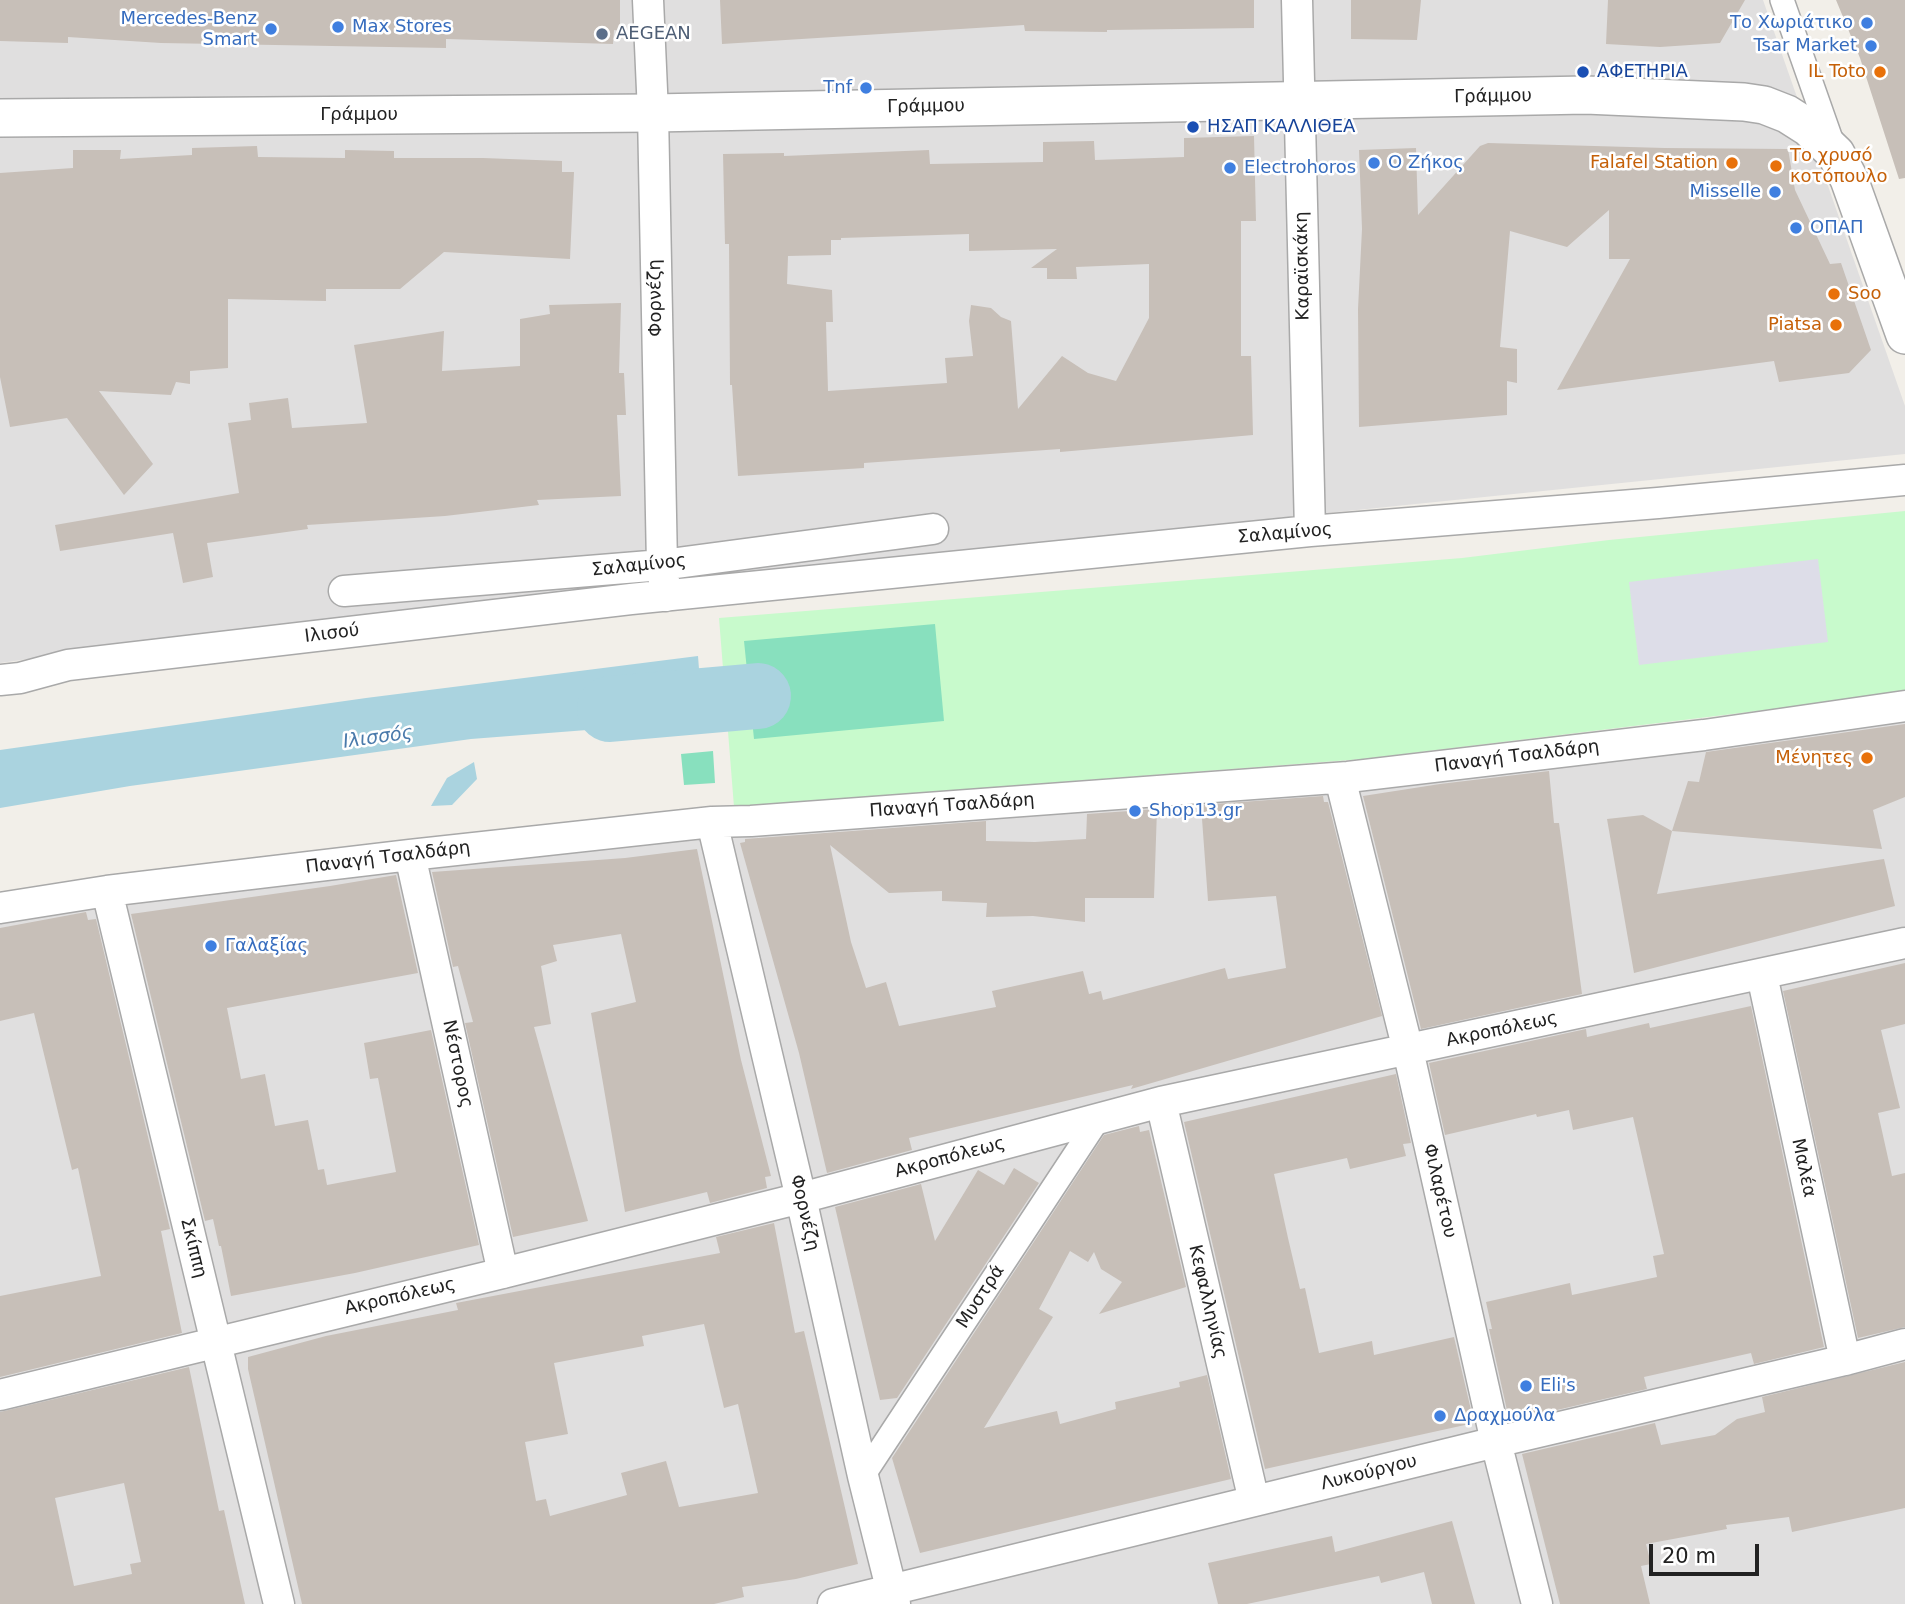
<!DOCTYPE html>
<meta charset="utf-8">
<style>
body{margin:0}
#map{position:relative;width:1905px;height:1604px;overflow:hidden;background:#f2efe9;font-family:"DejaVu Sans",sans-serif}
canvas{display:block}
.scale{position:absolute;left:1649px;top:1544px;width:110px;height:32px;box-sizing:border-box;border:4px solid #222;border-top:0;padding-left:9px;font-size:21px;line-height:24px;white-space:nowrap;color:#222;-webkit-text-stroke:5px #fff;paint-order:stroke}
</style>
<div id="map">
<canvas width="1905" height="1604"></canvas>
<div class="scale">20 m</div>
</div>
<script>
const c = document.querySelector('canvas').getContext('2d');
c.lineJoin = 'round';
function paint(path, color) { c.fillStyle = color; c.fill(path, 'evenodd'); }
const poly = rows => new Path2D(rows.map(r => 'M' + r).join(''));
function stroke(path, color, width, dash) { c.strokeStyle = color; c.lineWidth = width; c.lineCap = dash ? 'butt' : 'round'; c.setLineDash(dash || []); c.stroke(path); }
function drawText(font, color, halo, rows, align = 'center') {
  c.font = font + ' "DejaVu Sans",sans-serif'; c.lineWidth = 5; c.setLineDash([]); c.textBaseline = 'middle'; c.strokeStyle = halo; c.fillStyle = color; for (const [text, x, y, turn = 0] of rows) {
    c.save(); c.translate(x, y); c.rotate((+turn || 0) * Math.PI / 180); c.textAlign = isNaN(turn) ? turn : align; if (halo) c.strokeText(text, 0, 0); c.fillText(text, 0, 0); c.restore();
  }
}
paint(poly([
 [0,0,1763,0,1905,406,1905,454,731,574,106,648,0,663],
 [1905,698,1905,1604,290,1604,117,899,402,863,1340,772],
 [101,901,270,1604,0,1604,0,916]
]), '#e0dfdf');
paint(poly([
 [1905,511,1905,693,1363,759,734,807,719,618,1462,558,1609,540]
]), '#c8facc');
paint(poly([
 [935,624,944,721,754,739,744,641],
 [713,751,715,783,684,785,681,754]
]), '#88e0be');
paint(poly([
 [1818,559,1828,642,1639,665,1629,582]
]), '#dddde8');
paint(poly([
 [698,656,703,721,471,739,130,786,0,808,0,750,366,698],
 [474,762,477,779,452,805,431,806,447,778]
]), '#aad3df');
stroke(poly([
 [610,709,758,696]
]), '#aad3df', 66);
paint(poly([
 [0,0,620,0,620,31,614,30,613,44,446,39,446,48,161,43,68,37,68,43,0,41],
 [720,0,1254,0,1254,28,1107,30,1107,32,1025,31,1024,25,722,44],
 [1351,0,1421,0,1417,40,1351,39],
 [1608,0,1745,0,1720,43,1660,47,1606,44],
 [1836,0,1905,0,1905,178,1899,179,1860,58],
 [1254,136,1256,221,1241,221,1241,356,1251,356,1253,435,1060,452,1060,449,864,463,864,468,738,476,732,385,730,385,729,244,725,244,723,154,784,153,784,156,929,150,930,164,1043,162,1043,142,1094,141,1095,160,1184,157,1184,138],
 [969,234,969,251,1057,249,1031,268,1047,268,1047,279,1077,279,1076,267,1149,264,1149,318,1116,381,1088,373,1062,356,1018,409,1011,321,1001,317,991,308,971,305,969,321,973,356,945,358,947,383,828,391,826,322,833,322,832,290,787,284,788,256,831,255,831,240,841,240,841,238],
 [1488,143,1665,148,1788,149,1795,190,1830,264,1841,263,1871,350,1849,373,1779,382,1774,361,1557,390,1630,259,1609,259,1609,210,1567,247,1510,231,1500,347,1517,349,1517,383,1507,381,1507,415,1359,427,1358,309,1362,229,1359,150,1416,148,1418,215,1480,146],
 [257,146,258,157,345,158,345,150,394,151,394,158,483,158,562,161,562,172,574,172,570,259,444,252,400,289,326,289,326,301,228,299,228,368,190,371,190,384,176,382,171,395,99,391,153,464,124,495,67,418,10,427,0,377,0,173,73,168,73,150,121,150,120,159,192,155,192,148],
 [621,303,619,373,624,373,626,415,617,415,621,496,537,500,539,505,445,516,307,525,308,529,207,543,213,577,183,583,173,533,60,551,55,525,239,493,228,423,251,420,249,403,288,398,292,428,367,423,354,345,444,331,442,371,520,366,520,319,550,314,549,305],
 [1905,724,1905,797,1873,810,1882,849,1672,831,1688,781,1699,782,1706,752],
 [1549,771,1554,823,1559,823,1582,994,1421,1029,1363,796,1440,784],
 [1323,796,1324,802,1328,802,1382,1016,1131,1089,1133,1085,909,1138,912,1150,827,1173,799,1053,740,843,745,842,745,839,986,821,986,841,1035,842,1086,839,1087,814,1157,809,1154,898,1085,898,1085,922,1033,916,986,917,987,903,942,901,942,891,889,893,830,845,851,942,866,988,886,982,899,1026,996,1007,992,991,1083,971,1089,994,1101,991,1103,1000,1225,968,1228,979,1286,968,1276,896,1208,901,1201,805],
 [1643,815,1672,831,1657,894,1884,859,1895,906,1634,973,1607,819],
 [697,849,741,1060,771,1176,765,1177,767,1188,710,1203,707,1192,625,1212,591,1013,636,1002,621,934,553,945,557,961,541,966,551,1024,534,1027,588,1221,513,1237,465,1023,473,1022,458,966,453,967,432,872,625,858],
 [396,875,418,973,227,1008,241,1079,265,1074,275,1126,308,1120,318,1170,324,1169,327,1185,396,1172,378,1078,370,1079,364,1043,431,1030,479,1245,355,1273,231,1296,221,1246,219,1246,213,1219,205,1221,131,914,330,886],
 [86,912,88,920,96,919,170,1229,161,1231,182,1333,0,1377,0,1296,101,1276,78,1168,72,1170,34,1013,0,1021,0,928],
 [1905,963,1905,1024,1881,1030,1900,1108,1878,1113,1892,1176,1905,1173,1905,1327,1858,1338,1783,991],
 [1751,1006,1824,1347,1754,1364,1751,1353,1644,1377,1647,1389,1514,1420,1512,1414,1508,1415,1489,1329,1492,1329,1486,1302,1570,1283,1572,1295,1657,1277,1653,1256,1664,1254,1633,1117,1573,1130,1569,1110,1537,1117,1536,1114,1445,1135,1429,1063,1586,1029,1587,1037,1649,1023,1650,1028],
 [1396,1074,1411,1143,1403,1144,1406,1156,1350,1169,1347,1158,1274,1174,1288,1238,1300,1289,1305,1288,1319,1353,1372,1341,1374,1355,1454,1337,1474,1423,1265,1469,1184,1122],
 [1139,1126,1140,1132,1149,1130,1186,1287,1099,1314,1122,1282,1101,1269,1094,1252,1088,1262,1070,1251,1039,1309,1053,1317,984,1428,1057,1411,1060,1424,1116,1409,1115,1402,1180,1387,1179,1382,1207,1375,1231,1479,920,1553,892,1458,1104,1135],
 [1014,1168,1039,1183,897,1398,880,1400,835,1207,921,1184,935,1241,978,1170,1004,1185],
 [774,1223,795,1333,804,1331,858,1564,796,1579,742,1587,744,1597,714,1604,302,1604,248,1369,248,1357,326,1336,458,1310,456,1303,720,1253,716,1237],
 [704,1324,724,1408,738,1404,758,1493,679,1507,666,1461,621,1473,627,1495,550,1516,546,1499,536,1501,525,1442,568,1434,554,1363,644,1346,642,1336],
 [1905,1362,1905,1508,1792,1532,1789,1517,1726,1525,1727,1529,1646,1544,1651,1564,1641,1566,1650,1604,1560,1604,1522,1454,1655,1423,1661,1445,1715,1435,1737,1419,1765,1412,1762,1397],
 [189,1367,219,1511,224,1510,245,1604,0,1604,0,1412],
 [124,1483,141,1562,130,1564,132,1574,74,1586,55,1498],
 [1452,1521,1475,1604,1432,1604,1424,1572,1381,1583,1379,1576,1247,1604,1218,1604,1208,1563,1332,1536,1335,1552]
]), '#c7bfb8');
const pedestrian = poly([
 [1782,0,1832,142],
 [863,1476,1099,1118]
]);
const minor = poly([
 [648,0,653,113,662,565,666,596],
 [1297,0,1310,531],
 [344,591,662,565,933,529],
 [0,680,20,678,68,665,631,599,1310,531,1658,503,1905,480],
 [1340,778,1408,1050,1496,1442,1537,1604],
 [712,822,801,1198,863,1476,895,1604],
 [410,855,503,1273],
 [107,891,279,1604],
 [0,908,107,891,410,855,712,822,751,821,1348,777,1704,735,1905,706],
 [1762,975,1845,1360],
 [1161,1102,1254,1501],
 [0,1395,503,1273,801,1198,1161,1102,1905,943],
 [833,1604,1496,1442,1845,1360,1905,1344]
]);
const tertiary = poly([
 [0,118,653,113,1586,95,1744,102,1764,105,1787,114,1809,128,1836,154,1849,179,1905,335]
]);
stroke(pedestrian, '#a9a9a9', 26);
stroke(minor, '#a9a9a9', 33);
stroke(tertiary, '#a9a9a9', 40);
stroke(pedestrian, '#fff', 23);
stroke(minor, '#fff', 30);
stroke(tertiary, '#fff', 37);
for (const [x, y, r, color] of [
 [1867,23,7,"#3f7fe0"],
 [338,27,7,"#3f7fe0"],
 [271,29,7,"#3f7fe0"],
 [602,34,7,"#5c6f8a"],
 [1871,46,7,"#3f7fe0"],
 [1583,72,7,"#1a4fb4"],
 [1880,72,7,"#e8710a"],
 [866,88,7,"#3f7fe0"],
 [1193,127,7,"#1a4fb4"],
 [1374,163,7,"#3f7fe0"],
 [1732,163,7,"#e8710a"],
 [1776,166,7,"#e8710a"],
 [1230,168,7,"#3f7fe0"],
 [1775,192,7,"#3f7fe0"],
 [1796,228,7,"#3f7fe0"],
 [1834,294,7,"#e8710a"],
 [1836,325,7,"#e8710a"],
 [1867,758,7,"#e8710a"],
 [1135,811,7,"#3f7fe0"],
 [211,946,7,"#3f7fe0"],
 [1526,1386,7,"#3f7fe0"],
 [1440,1416,7,"#3f7fe0"]
]) { const dot = new Path2D(); dot.arc(x, y, r, 0, 2 * Math.PI); c.fillStyle = color; c.fill(dot); stroke(dot, '#fff', 2.5); }
drawText('18px', '#366cbe', '#fff', [
 ["Mercedes-Benz",257,19,"right"],
 ["Smart",257,40,"right"],
 ["Το Χωριάτικο",1853,23,"right"],
 ["Max Stores",352,27],
 ["Tsar Market",1857,46,"right"],
 ["Tnf",852,88,"right"],
 ["Ο Ζήκος",1388,163],
 ["Electrohoros",1244,168],
 ["Misselle",1761,192,"right"],
 ["ΟΠΑΠ",1810,228],
 ["Shop13.gr",1149,811],
 ["Γαλαξίας",225,946],
 ["Eli's",1540,1386],
 ["Δραχμούλα",1454,1416]
], 'left');
drawText('18px', '#4e5e75', '#fff', [
 ["AEGEAN",616,34]
], 'left');
drawText('18px', '#164399', '#fff', [
 ["ΑΦΕΤΗΡΙΑ",1597,72],
 ["ΗΣΑΠ ΚΑΛΛΙΘΕΑ",1207,127]
], 'left');
drawText('18px', '#c56008', '#fff', [
 ["IL Toto",1866,72],
 ["Το χρυσό",1790,156,"left"],
 ["κοτόπουλο",1790,177,"left"],
 ["Falafel Station",1718,163],
 ["Soo",1848,294,"left"],
 ["Piatsa",1822,325],
 ["Μένητες",1853,758]
], 'right');
drawText('18px', '#222', '#fff', [
 ["Γράμμου",1493,97,-1],
 ["Γράμμου",926,107,-1],
 ["Γράμμου",359,115],
 ["Καραϊσκάκη",1303,266,-91],
 ["Φορνέζη",656,298,-91],
 ["Σαλαμίνος",1285,534,-5],
 ["Σαλαμίνος",639,566,-6],
 ["Ιλισού",332,634,-7],
 ["Παναγή Τσαλδάρη",1517,757,-7],
 ["Παναγή Τσαλδάρη",952,806,-4],
 ["Παναγή Τσαλδάρη",388,858,-7],
 ["Ακροπόλεως",1502,1030,-12],
 ["Νέστορος",457,1064,78],
 ["Ακροπόλεως",950,1158,-15],
 ["Μαλέα",1803,1168,78],
 ["Φιλαρέτου",1439,1191,77],
 ["Φορνέζη",804,1213,77],
 ["Σκίππη",193,1248,76],
 ["Ακροπόλεως",400,1297,-13],
 ["Μυστρά",981,1297,-57],
 ["Κεφαλληνίας",1207,1302,77],
 ["Λυκούργου",1369,1473,-14]
]);
drawText('italic 19px', '#4a7aab', '#fff', [
 ["Ιλισσός",378,738,-8]
]);
</script>
